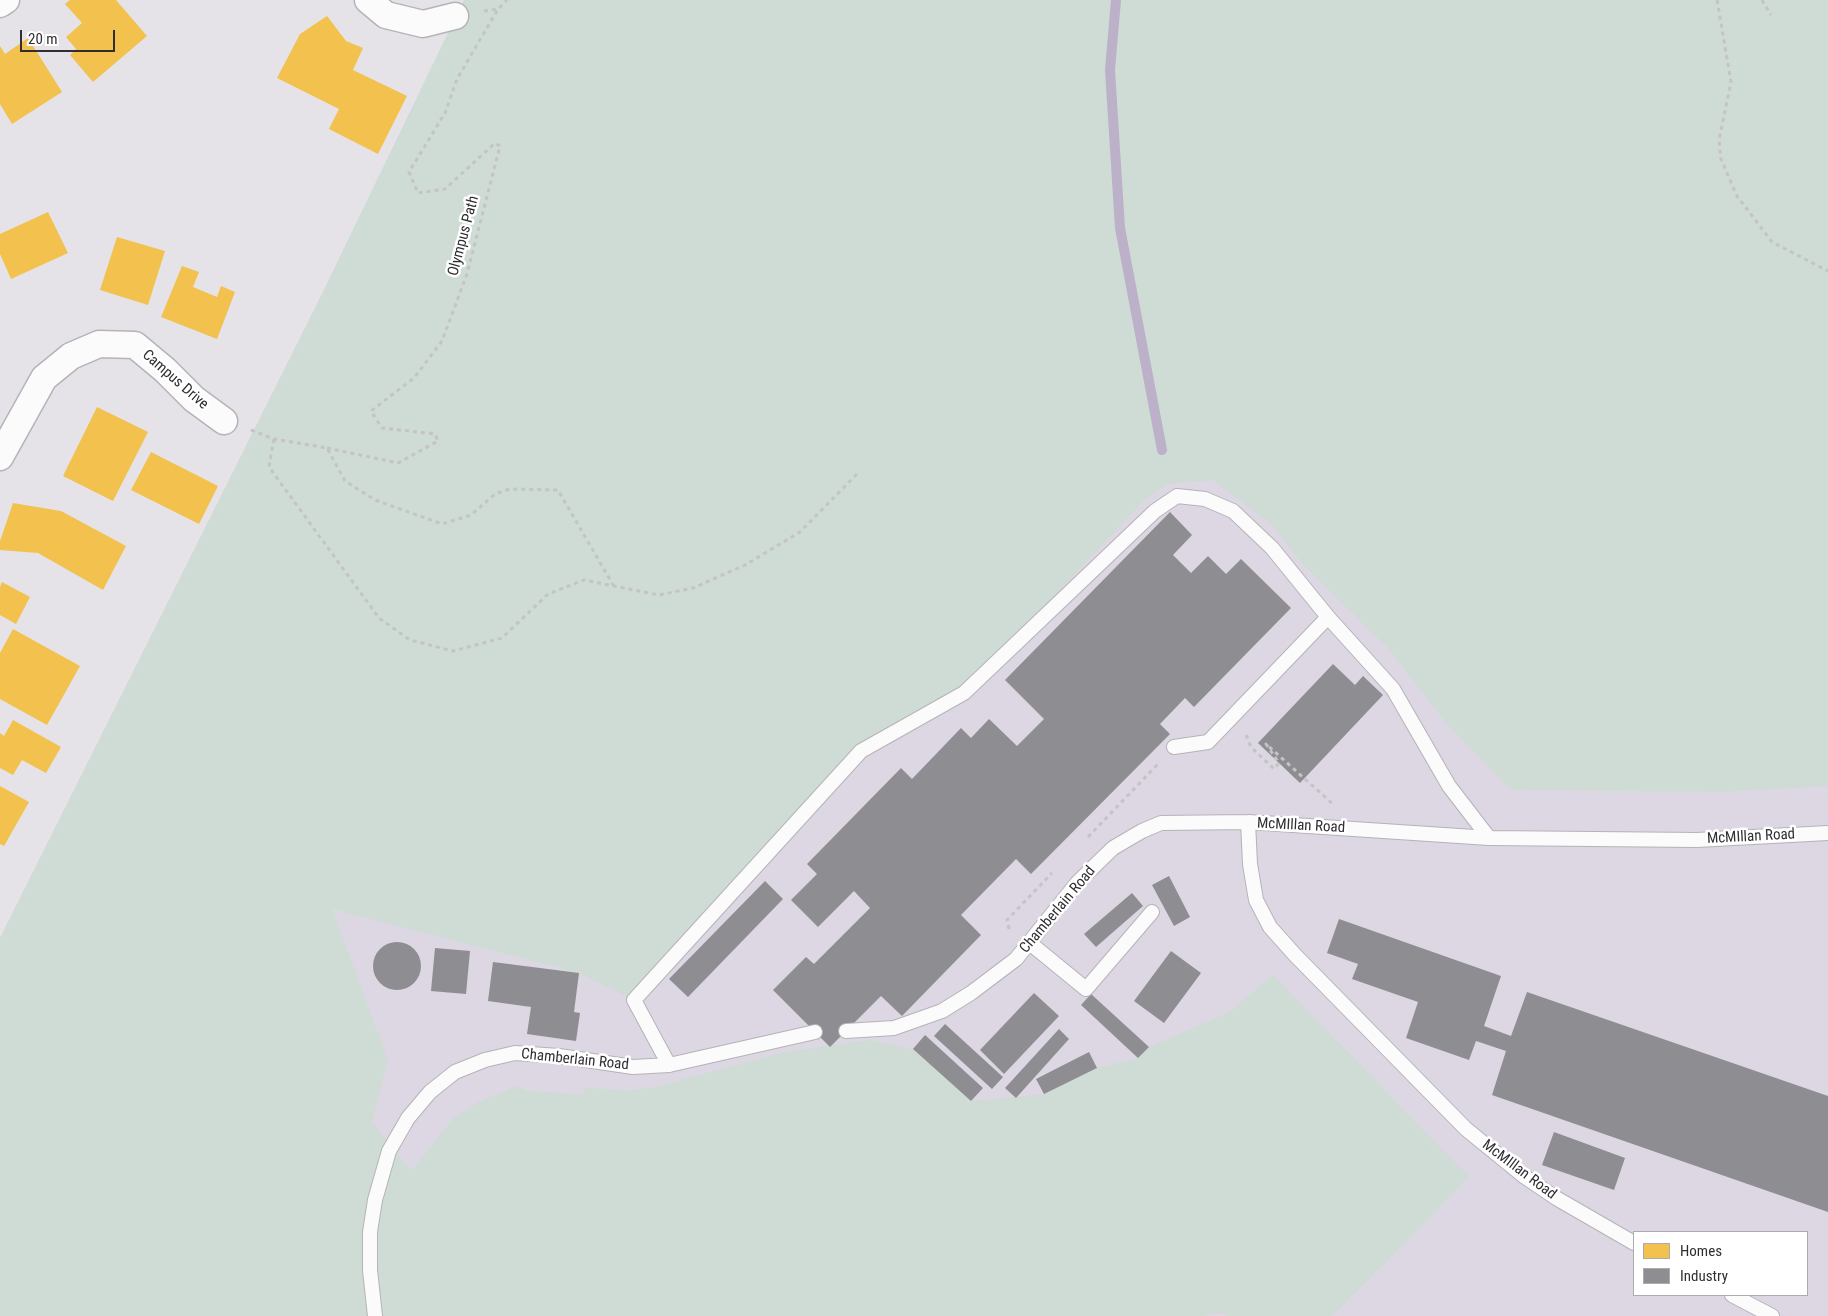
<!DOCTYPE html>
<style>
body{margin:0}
#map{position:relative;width:1828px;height:1316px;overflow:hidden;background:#e5e3e8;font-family:"Roboto Condensed",sans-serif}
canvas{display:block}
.legend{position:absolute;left:1633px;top:1231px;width:175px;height:65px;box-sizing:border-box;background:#fff;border:1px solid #acabad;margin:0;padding:6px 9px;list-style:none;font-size:15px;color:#302e32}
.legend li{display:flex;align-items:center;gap:10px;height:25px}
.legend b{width:25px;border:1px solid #acabad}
.scale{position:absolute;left:20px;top:30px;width:95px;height:22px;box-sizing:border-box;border:2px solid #302e32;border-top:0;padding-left:6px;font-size:15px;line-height:18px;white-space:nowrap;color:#302e32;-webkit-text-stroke:4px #fff;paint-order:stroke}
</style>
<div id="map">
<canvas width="1828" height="1316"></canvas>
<ul class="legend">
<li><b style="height:14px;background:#f2c14e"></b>Homes</li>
<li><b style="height:14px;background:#8d8d92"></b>Industry</li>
</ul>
<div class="scale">20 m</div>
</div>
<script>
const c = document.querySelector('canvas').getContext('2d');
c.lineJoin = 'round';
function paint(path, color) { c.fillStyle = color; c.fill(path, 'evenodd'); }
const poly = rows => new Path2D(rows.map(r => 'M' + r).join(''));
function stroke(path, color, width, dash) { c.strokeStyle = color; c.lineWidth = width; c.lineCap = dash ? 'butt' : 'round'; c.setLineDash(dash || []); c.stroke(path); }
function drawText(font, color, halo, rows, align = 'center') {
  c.font = font + ' "Roboto Condensed",sans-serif'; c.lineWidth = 5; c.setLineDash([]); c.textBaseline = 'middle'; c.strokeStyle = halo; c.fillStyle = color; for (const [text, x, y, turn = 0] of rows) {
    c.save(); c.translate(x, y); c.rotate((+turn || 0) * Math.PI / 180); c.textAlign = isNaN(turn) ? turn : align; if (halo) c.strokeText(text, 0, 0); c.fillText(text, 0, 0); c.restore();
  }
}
paint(poly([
 [464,0,1828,0,1828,1316,0,1316,0,938,319,300],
 [1634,1232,1807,1232,1807,1295,1634,1295]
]), '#dcd7e2');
paint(poly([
 [464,0,1828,0,1828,786,1720,792,1511,790,1452,730,1388,648,1301,562,1272,525,1213,480,1168,484,1144,500,964,693,861,751,634,1000,579,973,332,909,388,1060,372,1122,411,1171,453,1119,482,1100,518,1086,524,1090,583,1095,584,1087,626,1091,655,1087,784,1052,870,1040,913,1049,971,1101,1044,1094,1097,1068,1138,1058,1149,1047,1230,1012,1273,975,1469,1177,1332,1316,1229,1316,1221,1313,1200,1316,0,1316,0,938,319,300]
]), '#cfdcd5');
paint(poly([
 [70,0,116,0,147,36,93,82,70,55,76,49,66,37,82,23,65,4],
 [327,16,346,41,363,48,353,70,407,96,378,154,329,129,339,109,277,78,300,34],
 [28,38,62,92,12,124,0,104,0,46,5,54],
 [48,212,68,253,11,279,0,254,0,234],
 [117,237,165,251,148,305,100,290],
 [182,266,199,272,193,287,217,297,221,286,235,292,217,339,161,317],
 [97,407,148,432,113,501,63,476],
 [151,452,218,486,199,524,131,490],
 [13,503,61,511,126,546,103,590,38,553,0,550,0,541],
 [2,582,30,597,16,624,0,615,0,587],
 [13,629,80,666,47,725,0,699,0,653],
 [13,720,61,747,46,773,22,760,13,775,0,768,0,733,4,736],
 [0,786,29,802,4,846,0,844]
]), '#f2c14e');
paint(poly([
 [1170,512,1192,535,1173,555,1191,573,1208,556,1226,574,1241,559,1291,608,1194,707,1185,698,1160,724,1170,734,1031,874,1016,859,961,915,981,935,902,1016,881,996,830,1047,773,990,806,957,814,964,870,908,854,891,818,927,791,900,817,874,807,864,901,768,912,779,961,728,971,738,989,719,1017,746,1044,719,1005,680],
 [1333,664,1355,685,1363,676,1383,695,1300,783,1258,743],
 [1169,876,1190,917,1174,926,1152,885],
 [765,881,783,899,688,997,669,979],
 [1132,893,1143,906,1096,947,1084,934],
 [1339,919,1501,976,1484,1026,1511,1036,1527,992,1828,1096,1828,1212,1492,1095,1506,1051,1476,1041,1469,1060,1406,1038,1418,1002,1352,979,1358,964,1327,953],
 '373 966a24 24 0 1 1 48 0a24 24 0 1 1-48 0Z',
 [435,948,470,951,466,994,431,991],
 [1171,951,1201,973,1164,1023,1134,1001],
 [493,962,579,973,574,1012,580,1013,576,1041,527,1034,531,1007,488,1001],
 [1034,993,1059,1016,1004,1074,980,1050],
 [1091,994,1149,1047,1138,1058,1081,1005],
 [945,1024,1003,1077,992,1089,934,1036],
 [1059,1029,1069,1039,1016,1098,1005,1088],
 [925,1035,983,1088,971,1101,913,1049],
 [1089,1052,1097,1068,1044,1094,1036,1079],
 [1554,1132,1625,1158,1614,1190,1542,1165]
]), '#8d8d92');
stroke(poly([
 [1116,0,1110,70,1120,228,1162,450]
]), '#bcb1c8', 10);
const service = poly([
 [1174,747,1208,742,1328,617,1393,689,1449,786,1489,838],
 [1031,944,1086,989,1152,912],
 [846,1031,894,1028,942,1011,971,993,1016,959,1078,882,1113,848,1142,831,1161,823,1248,822],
 [669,1065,634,1000,861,751,964,693,1155,511,1177,496,1205,499,1233,511,1272,548,1328,617],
 [1634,1243,1556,1198,1525,1177,1466,1129,1295,955,1270,927,1256,900,1250,864,1248,822,1489,838,1697,840,1828,833],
 [1732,1295,1772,1316],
 [375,1316,370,1270,370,1232,375,1200,389,1151,408,1118,430,1092,455,1072,485,1060,515,1053,559,1056,633,1067,669,1065,815,1032]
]);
const minor = poly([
 [368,0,386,15,423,24,455,16],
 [0,4,6,0],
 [0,457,44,378,71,356,99,344,135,345,165,370,194,399,224,421]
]);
stroke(service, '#b5b3b7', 16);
stroke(minor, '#b5b3b7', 29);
stroke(poly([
 [1717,0,1731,82,1719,140,1721,159,1737,196,1772,242,1828,271],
 [1762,0,1771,15],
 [484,11,498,9,507,0],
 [251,430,274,439,327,448,345,481,375,500,442,524,471,515,495,494,510,489,558,490,613,585],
 [274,439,269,467,379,618,410,640,453,651,502,638,548,594,584,580,659,595,693,588,745,565,800,532,857,474],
 [327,448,398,463,438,441,435,434,382,428,371,411,414,378,442,341,467,274,500,146,495,143,445,189,418,193,409,172,445,113,457,79,498,9],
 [1246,735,1251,747,1274,769,1279,763,1266,744,1334,805],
 [1088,837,1158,764],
 [1009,929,1007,920,1052,873]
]), '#c4c4c5', 3, [4, 4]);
stroke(service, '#fbfbfc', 14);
stroke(minor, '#fbfbfc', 26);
drawText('15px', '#302e32', '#fff', [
 ["Olympus Path",464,236,-75],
 ["Campus Drive",175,380,41],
 ["McMIllan Road",1301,826,3],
 ["McMIllan Road",1751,837,-3],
 ["Chamberlain Road",1058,910,-50],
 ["Chamberlain Road",575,1060,6],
 ["McMIllan Road",1519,1170,37]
]);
</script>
